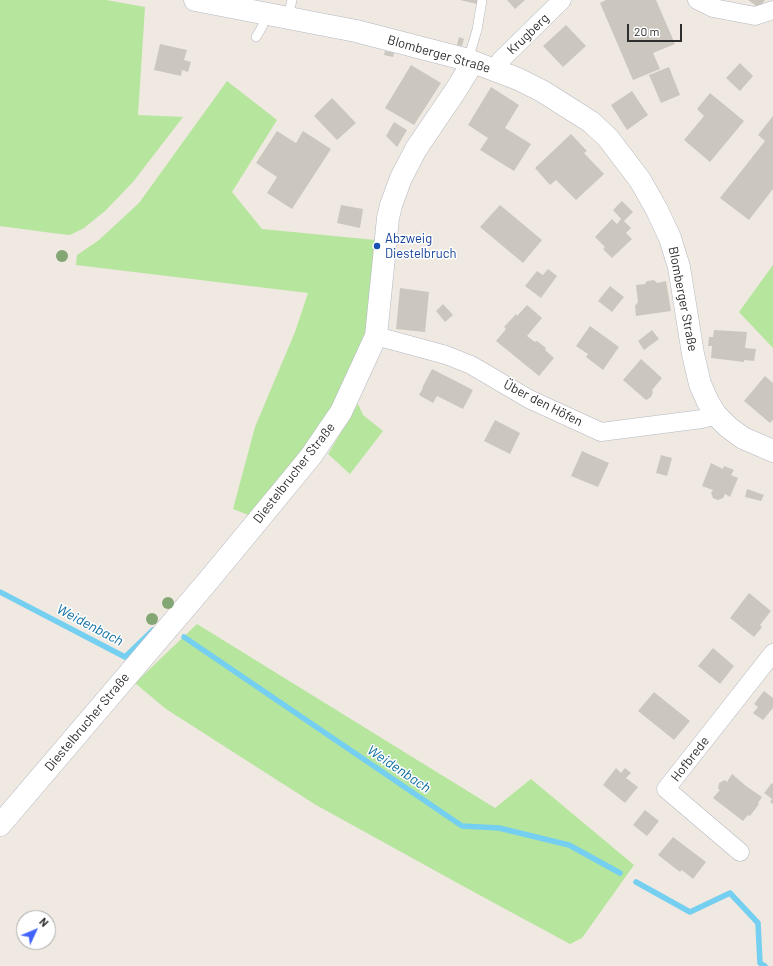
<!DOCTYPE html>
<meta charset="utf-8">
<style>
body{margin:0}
#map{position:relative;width:773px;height:966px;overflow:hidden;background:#efe9e1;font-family:Barlow,sans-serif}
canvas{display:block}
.north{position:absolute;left:16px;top:910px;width:40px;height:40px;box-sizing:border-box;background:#fff;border:1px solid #ababab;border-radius:50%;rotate:46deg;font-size:11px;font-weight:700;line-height:16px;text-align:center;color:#2e2e2e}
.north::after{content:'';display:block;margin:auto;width:14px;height:18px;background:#4264fb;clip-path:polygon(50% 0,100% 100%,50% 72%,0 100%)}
.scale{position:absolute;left:627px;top:24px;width:55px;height:18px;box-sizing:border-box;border:2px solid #2e2e2e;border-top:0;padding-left:5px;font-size:12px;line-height:14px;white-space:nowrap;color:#2e2e2e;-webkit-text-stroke:3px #fff;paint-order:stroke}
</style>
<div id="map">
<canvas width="773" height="966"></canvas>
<div class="north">N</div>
<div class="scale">20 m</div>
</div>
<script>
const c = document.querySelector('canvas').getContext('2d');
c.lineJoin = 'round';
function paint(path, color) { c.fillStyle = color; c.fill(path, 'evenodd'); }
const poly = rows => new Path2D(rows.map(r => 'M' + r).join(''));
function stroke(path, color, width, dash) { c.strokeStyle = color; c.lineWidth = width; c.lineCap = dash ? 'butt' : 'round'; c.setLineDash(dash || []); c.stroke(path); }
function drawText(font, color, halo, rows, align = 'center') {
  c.font = font + ' Barlow,sans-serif'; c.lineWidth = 3; c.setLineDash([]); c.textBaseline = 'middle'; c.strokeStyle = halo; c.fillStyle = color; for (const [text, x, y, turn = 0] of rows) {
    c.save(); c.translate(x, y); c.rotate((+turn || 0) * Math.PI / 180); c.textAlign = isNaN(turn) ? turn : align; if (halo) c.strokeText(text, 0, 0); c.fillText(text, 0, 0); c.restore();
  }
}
paint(poly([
 [0,0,106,0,145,7,138,115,183,117,133,182,105,211,84,228,70,235,52,233,0,226],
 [227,81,277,120,232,192,262,229,375,240,366,341,332,410,251,516,233,509,255,427,295,332,308,293,76,265,77,255,99,240,139,203],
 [773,265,773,348,739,312],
 [358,404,363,415,383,431,350,474,328,454],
 [197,624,495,808,531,779,634,865,582,938,570,944,472,891,316,805,166,709,135,683]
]), '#b6e59e');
stroke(poly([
 [0,592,125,657,153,630],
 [184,637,462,826,499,828,569,845,620,873],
 [636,882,690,912,730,893,758,923,760,963,765,966]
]), '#75cff0', 5.5);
paint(poly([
 [460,0,478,0,477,4],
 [507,0,525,0,515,9],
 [606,0,656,0,675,44,653,53,660,69,633,80,600,3],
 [748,0,765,0,759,8],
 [566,25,586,46,563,67,543,46],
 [459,37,464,39,462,46,457,45],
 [160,44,187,50,184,60,191,62,188,72,182,70,181,76,154,70],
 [385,51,394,53,393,57,384,55],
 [740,63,753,76,740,91,726,78],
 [411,65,441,83,414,125,385,108],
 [669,67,680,95,661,103,649,75],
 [491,87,519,105,505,128,531,144,514,171,480,150,488,138,468,125],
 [632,91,648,115,627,130,611,105],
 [710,93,744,121,710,162,684,140,704,116,697,109],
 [332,98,356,123,337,140,314,116],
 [773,116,773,189,749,220,720,198,765,141,758,135],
 [394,122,407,130,397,147,386,136],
 [277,131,296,143,303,131,331,149,292,209,267,193,277,177,256,163],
 [571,134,587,151,584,153,604,174,576,200,556,180,550,185,535,168],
 [622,201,633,212,624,221,631,228,626,233,632,239,612,258,603,249,605,247,595,237,612,219,617,224,621,219,613,210],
 [341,205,363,209,360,228,337,223],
 [500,205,542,240,523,263,480,227],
 [548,269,557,276,541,298,525,286,537,271,543,275],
 [654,280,657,283,666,281,671,311,636,316,635,306,638,302,636,285,645,284,647,281],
 [610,286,624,297,612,312,598,301],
 [400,288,429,292,425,332,396,329],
 [443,304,453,315,445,322,436,311],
 [527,305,542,318,527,336,535,342,537,341,546,348,545,350,554,358,539,376,496,341,506,329,504,327,516,314,517,316],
 [590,326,619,347,603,370,586,357,588,354,576,346],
 [652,330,659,339,644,350,638,341],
 [714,330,747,332,745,348,756,349,754,361,744,360,744,362,711,358,712,346,708,346,709,337,713,337],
 [641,359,662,378,652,390,653,392,651,397,646,400,623,380],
 [432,369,473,390,463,409,437,396,433,403,419,395,423,388,422,388],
 [765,376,773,383,773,420,770,423,744,401],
 [495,420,520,433,510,454,484,441],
 [582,451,609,463,598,487,571,476],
 [661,455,672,458,667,476,656,473],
 [711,463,723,469,724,466,734,470,731,475,738,478,730,497,725,494,723,498,718,500,713,498,711,493,713,490,702,486],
 [747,489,764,495,761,501,745,497],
 [749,593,771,611,760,625,762,627,754,637,730,618],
 [713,648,734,666,720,684,698,666],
 [764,691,773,698,773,708,763,720,753,713,758,707,754,704],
 [654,692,690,721,674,740,638,711],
 [616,768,621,773,625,768,631,773,626,778,638,787,625,803,603,785],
 [732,774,746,786,762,797,758,803,759,804,750,816,748,815,743,821,713,798,720,790,718,789,719,783,725,780,727,782],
 [772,783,773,784,773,804,770,802,772,799,764,793],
 [645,810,659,821,647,836,633,825],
 [673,837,706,862,693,879,682,870,680,872,658,855]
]), '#cbc7bf');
const lane = poly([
 [288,17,292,0],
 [256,37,262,27,267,13],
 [468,60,477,30,482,0]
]);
const street = poly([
 [697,0,713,8,755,16,773,10],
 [494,70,501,60,562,0],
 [376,336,446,355,471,365,529,399,601,432,702,419,716,415],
 [740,852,666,789,773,653]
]);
const secondary = poly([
 [195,0,356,31,468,60,518,79,542,91,591,122,608,138,640,180,657,210,670,238,679,267,693,354,700,384,708,402,716,415,728,427,743,438,773,451],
 [0,825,208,581,293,478,311,456,341,412,376,336,388,218,391,205,401,178,416,149,456,90,473,62]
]);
stroke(lane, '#b4b7c1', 10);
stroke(street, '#b4b7c1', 19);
stroke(secondary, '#b4b7c1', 23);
stroke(lane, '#fff', 9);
stroke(street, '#fff', 18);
stroke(secondary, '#fff', 22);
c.fillStyle = '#84a574';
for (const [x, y] of [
 [62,256],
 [168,603],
 [152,619]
]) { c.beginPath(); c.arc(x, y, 6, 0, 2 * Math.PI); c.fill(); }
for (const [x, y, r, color] of [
 [377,246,4,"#1a4fb4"]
]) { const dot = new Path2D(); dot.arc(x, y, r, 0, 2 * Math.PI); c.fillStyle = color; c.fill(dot); stroke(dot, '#fff', 1.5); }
drawText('13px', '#2e2e2e', '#fff', [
 ["Krugberg",528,34,-44],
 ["Blomberger Straße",439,54,16],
 ["Blomberger Straße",683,299,79],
 ["Über den Höfen",543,403,27],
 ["Diestelbrucher Straße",294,473,-52],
 ["Diestelbrucher Straße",87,722,-50],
 ["Hofbrede",690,759,-52]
]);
drawText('13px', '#164399', '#fff', [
 ["Abzweig",385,239],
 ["Diestelbruch",385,254]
], 'left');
drawText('italic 14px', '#0d6fa3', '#fff', [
 ["Weidenbach",90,625,28],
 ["Weidenbach",399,769,34]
]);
</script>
